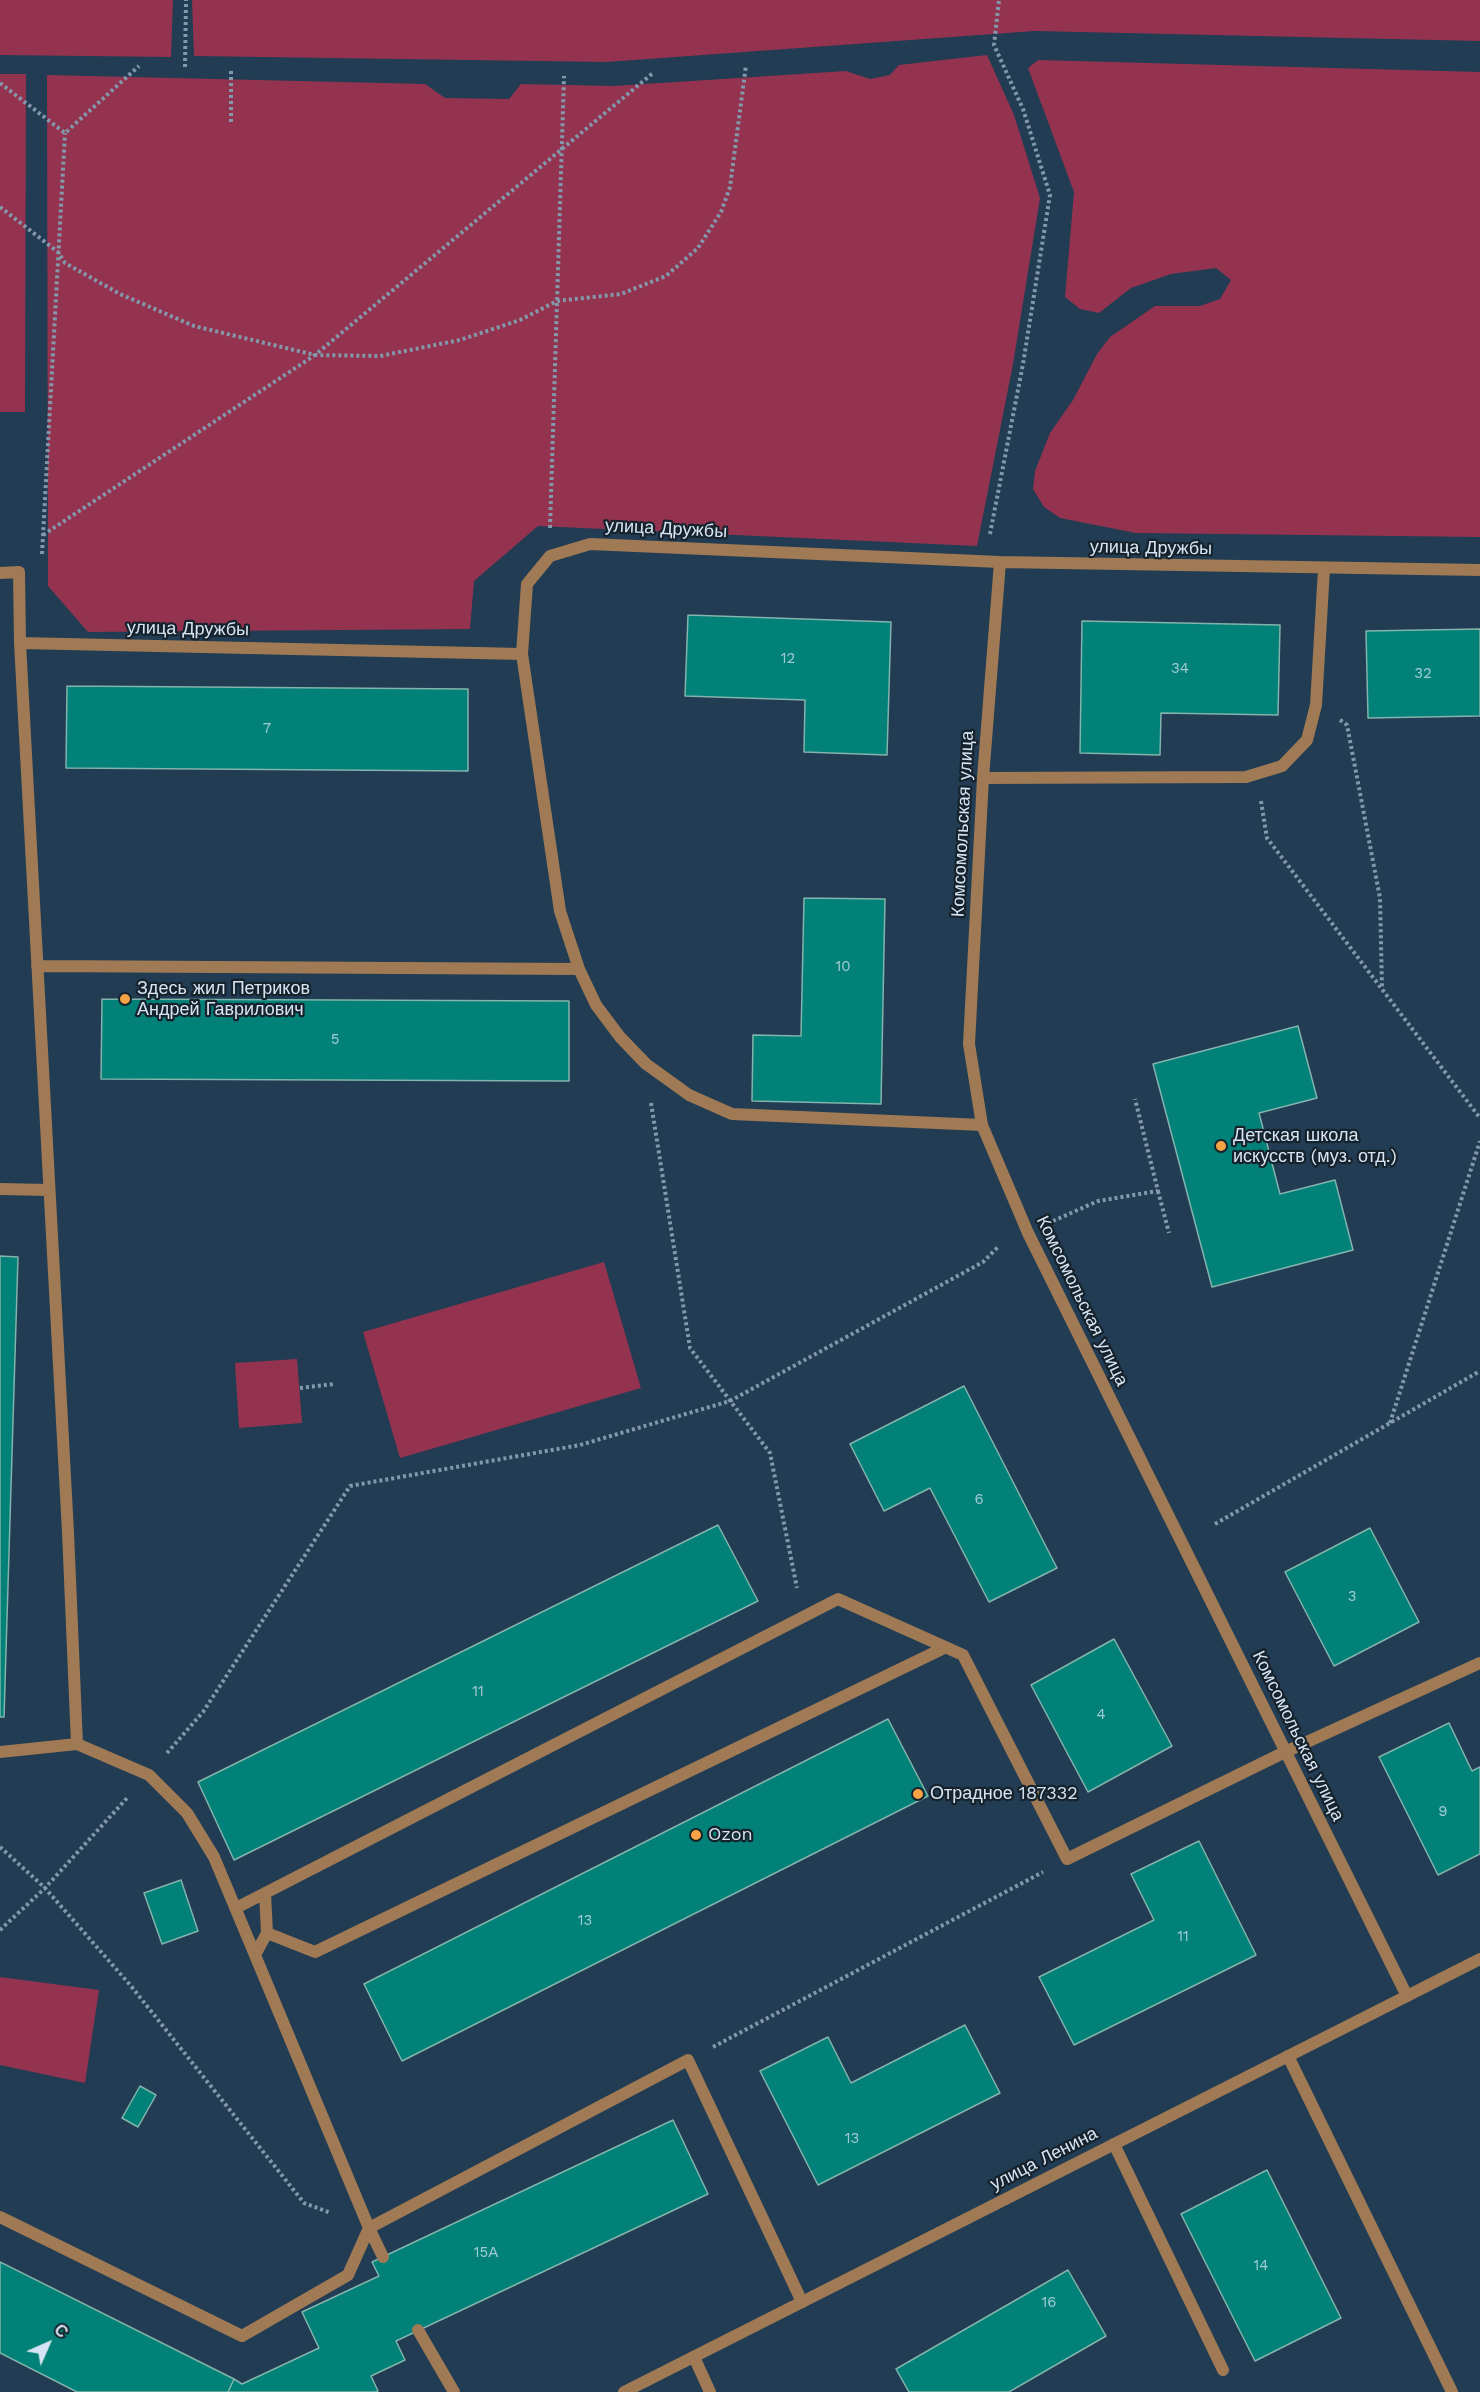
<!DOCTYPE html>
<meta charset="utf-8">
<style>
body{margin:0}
#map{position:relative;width:1480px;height:2392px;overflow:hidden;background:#213c53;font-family:"Work Sans",sans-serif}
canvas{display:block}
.north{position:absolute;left:18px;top:2314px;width:60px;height:60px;-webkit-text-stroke:4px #16222c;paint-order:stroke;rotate:45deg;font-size:16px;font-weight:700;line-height:24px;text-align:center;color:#d6e5f4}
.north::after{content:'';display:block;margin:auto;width:21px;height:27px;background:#d6e5f4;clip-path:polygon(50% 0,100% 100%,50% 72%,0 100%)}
</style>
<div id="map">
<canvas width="1480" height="2392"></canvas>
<div class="north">С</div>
</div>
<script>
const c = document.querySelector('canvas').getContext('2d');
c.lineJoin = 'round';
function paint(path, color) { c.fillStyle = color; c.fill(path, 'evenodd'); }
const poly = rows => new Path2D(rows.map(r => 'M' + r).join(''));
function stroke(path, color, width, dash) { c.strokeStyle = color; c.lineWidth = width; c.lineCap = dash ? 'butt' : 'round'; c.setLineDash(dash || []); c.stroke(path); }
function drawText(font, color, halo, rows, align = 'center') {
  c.font = font + ' "Work Sans",sans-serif'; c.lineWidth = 4.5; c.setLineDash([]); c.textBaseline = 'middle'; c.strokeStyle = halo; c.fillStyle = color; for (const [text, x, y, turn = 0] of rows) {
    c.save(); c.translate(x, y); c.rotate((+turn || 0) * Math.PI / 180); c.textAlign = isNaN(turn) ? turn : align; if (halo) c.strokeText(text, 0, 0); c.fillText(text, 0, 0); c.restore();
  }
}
paint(poly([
 [0,0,173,0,171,57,0,55],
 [192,0,1480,0,1480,41,1035,31,606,62,194,56],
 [987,55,1014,115,1040,198,1013,364,977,546,538,526,474,581,470,629,88,632,48,586,47,75,425,84,445,98,509,99,521,84,614,86,846,71,870,79,890,75,899,65],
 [1038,60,1480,72,1480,537,1136,533,1060,518,1044,507,1033,489,1035,471,1050,433,1073,400,1097,354,1110,337,1155,306,1200,306,1220,299,1231,280,1216,268,1171,274,1131,288,1099,313,1080,309,1065,297,1074,192,1028,68],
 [0,74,26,74,25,412,0,412],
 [604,1262,641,1388,400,1458,363,1332],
 [297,1359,302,1423,239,1428,235,1363],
 [0,1977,99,1990,85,2083,0,2065]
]), '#93334f');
const building = poly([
 [688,615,891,622,887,755,804,752,805,700,685,696,688,615],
 [1082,621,1280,625,1278,715,1161,713,1160,755,1080,753,1082,621],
 [1480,629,1480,716,1368,718,1366,631,1480,629],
 [67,686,468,689,468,771,66,768,67,686],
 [804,898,885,899,881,1104,752,1101,753,1035,801,1036,804,898],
 [102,999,569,1001,569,1081,101,1079,102,999],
 [1298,1026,1317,1098,1259,1113,1280,1194,1335,1180,1353,1250,1212,1287,1153,1064,1298,1026],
 [0,1256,18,1257,4,1717,0,1717,0,1256],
 [964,1386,1057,1568,989,1602,930,1488,884,1511,850,1444,964,1386],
 [718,1525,758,1601,234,1860,198,1782,718,1525],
 [1370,1528,1419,1622,1334,1666,1285,1572,1370,1528],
 [1114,1639,1172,1746,1088,1792,1031,1685,1114,1639],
 [888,1719,928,1796,402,2061,364,1984,888,1719],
 [1449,1723,1472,1771,1480,1767,1480,1854,1438,1875,1379,1757,1449,1723],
 [1199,1841,1256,1955,1074,2045,1039,1977,1154,1920,1131,1874,1199,1841],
 [181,1880,198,1931,162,1944,144,1893,181,1880],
 [965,2025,1000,2093,818,2185,760,2071,828,2037,851,2083,965,2025],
 [140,2086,156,2095,138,2127,122,2118,140,2086],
 [673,2120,708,2194,396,2341,405,2360,371,2376,378,2391,376,2392,228,2392,234,2379,242,2384,319,2348,302,2312,379,2276,372,2262,673,2120],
 [1267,2170,1341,2318,1255,2361,1181,2214,1267,2170],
 [0,2262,234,2379,228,2392,77,2392,0,2353,0,2262],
 [1068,2270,1106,2336,1009,2392,909,2392,896,2369,1068,2270]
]);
paint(building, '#018177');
stroke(building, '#83b4ad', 1.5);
stroke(poly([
 [185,67,186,0],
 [0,83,65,133,139,66],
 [231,122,231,69],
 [0,207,58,252,65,263,120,294,194,326,315,355,380,356,460,340,520,320,557,301,621,294,666,276,698,248,721,212,730,187,746,65],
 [550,528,564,76],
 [990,534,1023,364,1050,195,1023,109,994,45,999,0],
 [43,535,315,355,653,73],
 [42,554,65,133],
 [1340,720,1347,725,1380,898,1382,988],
 [1261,801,1267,838,1480,1118],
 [651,1103,690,1348,770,1453,797,1588],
 [1158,1191,1169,1233],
 [1053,1221,1098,1201,1158,1191,1135,1099],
 [300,1388,334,1384],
 [1390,1423,1480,1141],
 [1215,1524,1480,1371],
 [167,1753,203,1712,350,1486,580,1445,730,1401,983,1262,999,1246],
 [0,1847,45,1888,131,1986,304,2203,331,2213],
 [0,1930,45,1888,128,1797],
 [713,2047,1043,1872]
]), '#8498ab', 4, [3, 3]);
stroke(poly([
 [20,643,68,1532,77,1744],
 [522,654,560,911,579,969,596,1005,620,1037,646,1064,689,1095,732,1114,982,1125],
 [983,778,1246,777,1282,766,1307,740,1316,705,1324,569],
 [37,966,579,969],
 [0,1189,49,1190],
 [0,1752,77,1744,149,1775,187,1813,214,1857,369,2228,688,2060,802,2302],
 [265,1893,267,1933],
 [236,1908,838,1599,963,1655,1067,1859,1285,1752,1480,1663],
 [255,1955,267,1933,315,1952,944,1648],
 [1288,2056,1452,2392],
 [1114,2144,1223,2370],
 [0,2217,242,2336,348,2275,369,2228,383,2257],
 [418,2330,454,2392],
 [694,2357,710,2392]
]), '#a07a54', 12);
stroke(poly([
 [1000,562,983,778,969,1044,982,1125,1028,1233,1407,1996],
 [0,573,19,572,20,643,522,654,527,584,550,556,590,544,1000,562,1480,570]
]), '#a07a54', 12);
stroke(poly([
 [624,2392,1480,1959]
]), '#a07a54', 12);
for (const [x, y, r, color] of [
 [125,999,6,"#f5a345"],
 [1221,1146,6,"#f5a345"],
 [918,1794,6,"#f5a345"],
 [696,1835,6,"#f5a345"]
]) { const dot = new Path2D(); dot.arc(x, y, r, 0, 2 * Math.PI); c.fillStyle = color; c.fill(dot); stroke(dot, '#16222c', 2); }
drawText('15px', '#a1ccd5', null, [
 ["12",788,659],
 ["34",1180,669],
 ["32",1423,674],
 ["7",267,729],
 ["10",843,967],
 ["5",335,1040],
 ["6",979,1500],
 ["3",1352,1597],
 ["11",478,1692],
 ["4",1101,1715],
 ["9",1443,1812],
 ["13",585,1921],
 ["11",1183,1937],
 ["13",852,2139],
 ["15А",486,2253],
 ["14",1261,2266],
 ["16",1049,2303]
]);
drawText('18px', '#d6e5f4', '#16222c', [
 ["улица Дружбы",666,529,3],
 ["улица Дружбы",1151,548,1],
 ["улица Дружбы",188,629,1],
 ["Комсомольская улица",963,824,-87],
 ["Комсомольская улица",1082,1301,64],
 ["Комсомольская улица",1298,1736,64],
 ["улица Ленина",1044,2159,-27]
]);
drawText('18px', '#d6e5f4', '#16222c', [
 ["Здесь жил Петриков",137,989],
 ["Андрей Гаврилович",137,1010],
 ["Детская школа",1233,1136],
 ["искусств (муз. отд.)",1233,1157],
 ["Отрадное 187332",930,1794],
 ["Ozon",708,1835]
], 'left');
</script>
